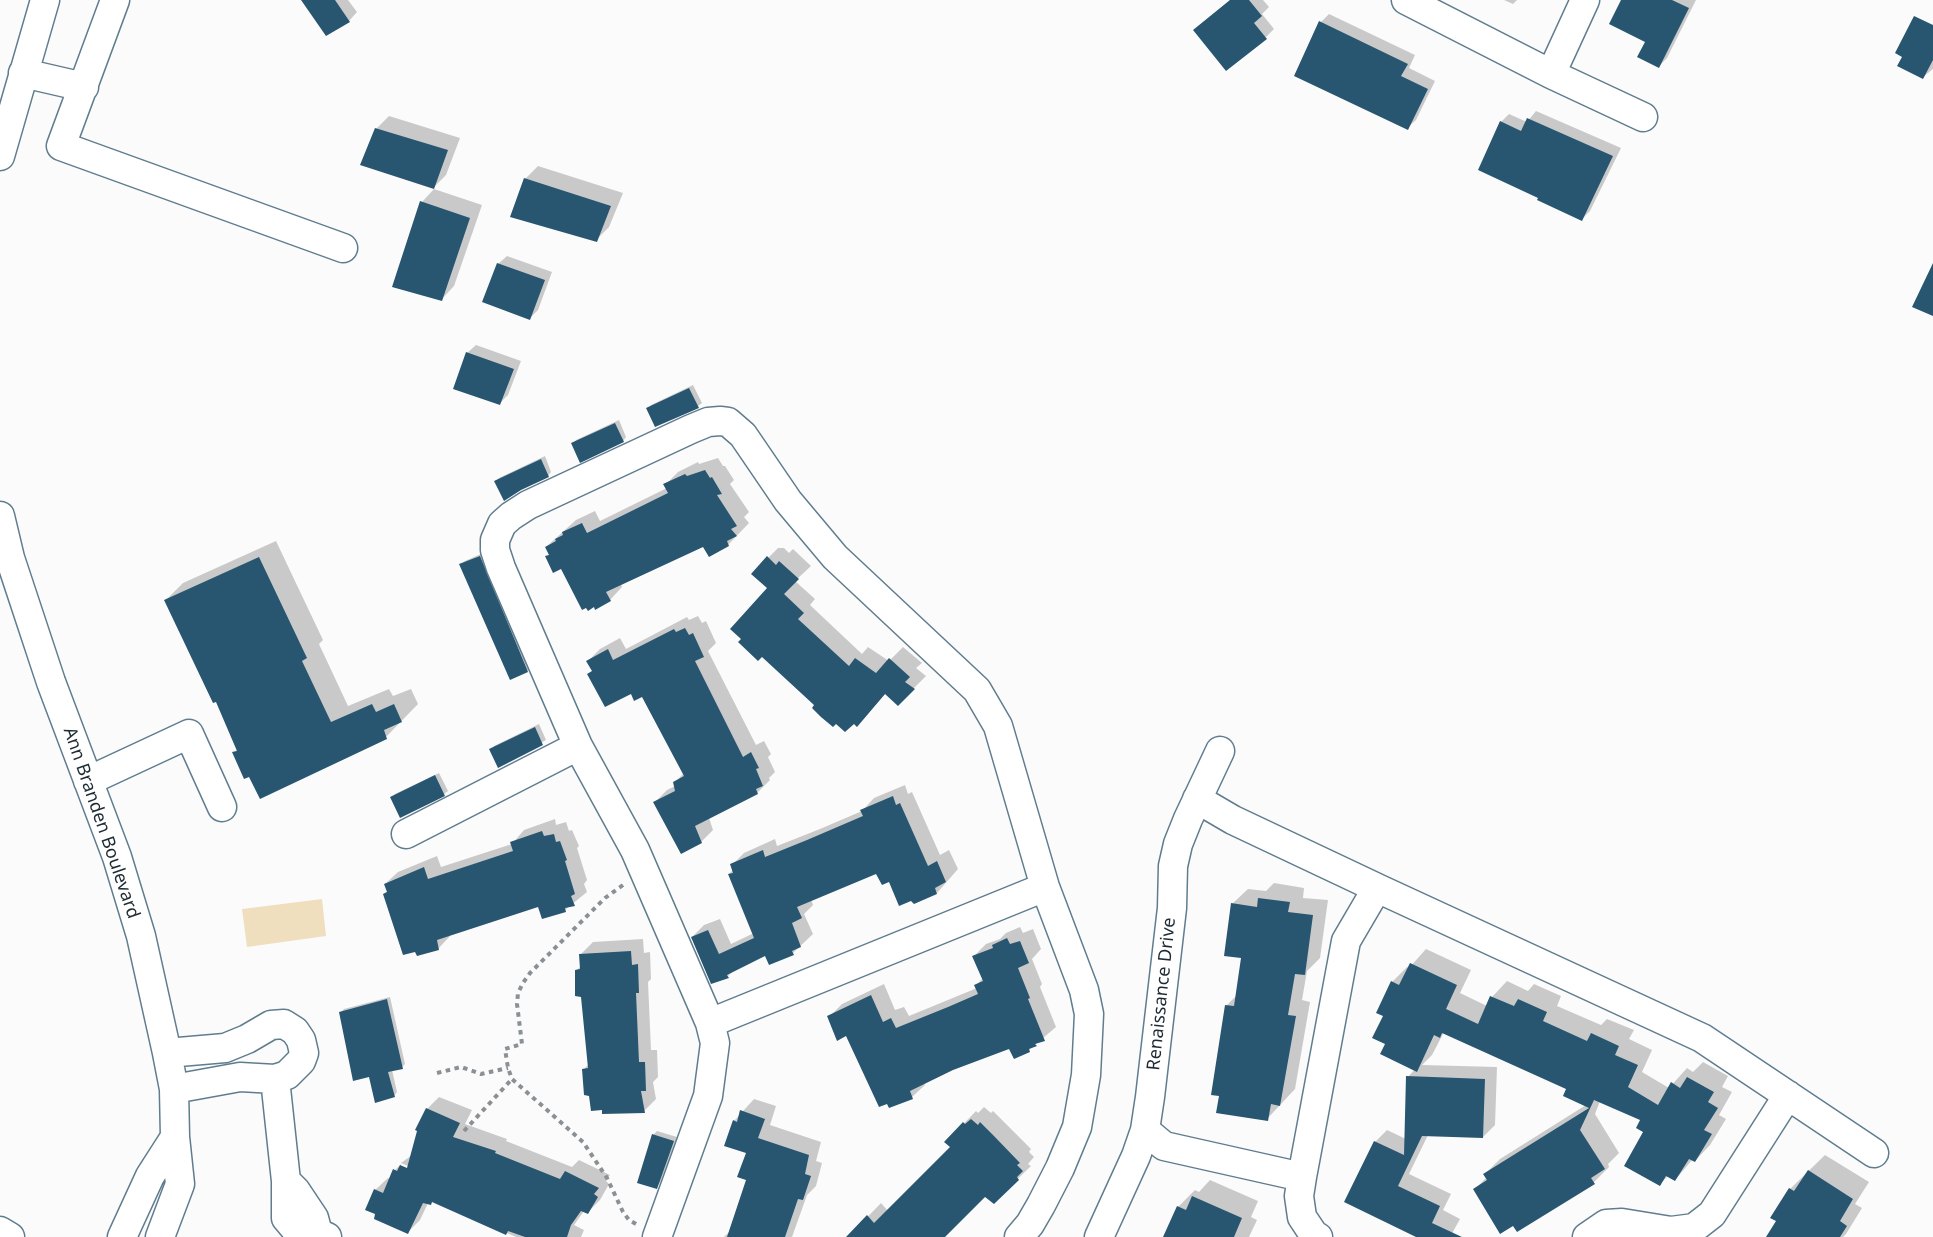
<!DOCTYPE html>
<style>
body{margin:0}
canvas{display:block;background:#fbfbfb}
</style>
<canvas width="1933" height="1237"></canvas>
<script>
const c = document.querySelector('canvas').getContext('2d');
c.lineJoin = 'round';
function paint(path, color) { c.fillStyle = color; c.fill(path, 'evenodd'); }
const poly = rows => new Path2D(rows.map(r => 'M' + r).join(''));
function stroke(path, color, width, dash) { c.strokeStyle = color; c.lineWidth = width; c.lineCap = dash ? 'butt' : 'round'; c.setLineDash(dash || []); c.stroke(path); }
function drawText(font, color, halo, rows, align = 'center') {
  c.font = font + ' "Noto Sans",sans-serif'; c.lineWidth = 6; c.setLineDash([]); c.textBaseline = 'middle'; c.strokeStyle = halo; c.fillStyle = color; for (const [text, x, y, turn = 0] of rows) {
    c.save(); c.translate(x, y); c.rotate((+turn || 0) * Math.PI / 180); c.textAlign = isNaN(turn) ? turn : align; if (halo) c.strokeText(text, 0, 0); c.fillText(text, 0, 0); c.restore();
  }
}
paint(poly([
 [322,899,326,936,247,947,242,909]
]), '#f0dfbe');
paint(poly([
 [303,0,348,0,357,12,349,21],
 [1230,0,1263,0,1269,7,1262,14,1274,29,1266,37,1195,30],
 [1504,0,1517,0,1513,4],
 [1622,0,1696,0,1667,58,1659,66],
 [1329,14,1415,55,1409,68,1435,81,1416,120,1407,128,1296,75,1321,22],
 [1933,24,1933,69,1923,77,1910,71],
 [1536,111,1621,148,1590,211,1582,219,1501,122,1509,114,1527,122],
 [389,116,460,138,446,175,434,187,376,129],
 [538,166,623,193,609,227,596,240,525,179],
 [434,189,482,205,454,286,442,299,394,286,422,202],
 [507,256,552,272,538,310,530,318,498,264],
 [476,345,521,361,508,395,500,403,467,353],
 [693,385,702,403,698,406,656,425,648,409,651,405],
 [619,420,626,437,623,441,573,444,576,440],
 [545,456,551,472,548,476,496,481,499,478],
 [718,458,723,466,725,466,734,480,730,484,749,512,744,517,749,523,728,545,704,545,621,584,622,587,610,600,547,557,550,553,546,547,576,520,595,511,600,521,667,488,665,485,678,472,698,462,699,464],
 [276,541,323,640,319,644,348,706,389,689,393,696,411,689,418,704,386,737,250,776,234,752,238,749,216,700,166,600,183,583],
 [778,548,784,548,789,553,793,549,811,566,795,581,815,599,810,605,862,654,868,647,889,661,903,647,922,663,916,668,926,676,898,704,886,693,857,725,816,705,769,588,765,561],
 [483,553,531,667,527,671,461,565,465,561],
 [698,616,702,623,706,621,716,643,708,651,756,745,764,741,771,754,768,757,775,772,769,778,770,780,757,793,709,818,713,830,701,842,655,802,667,790,675,786,674,783,684,773,642,695,631,692,593,671,588,661,600,649,620,638,626,649,687,617,689,620],
 [539,724,546,740,499,766,491,750,494,746],
 [439,773,448,791,444,794,392,798,395,794],
 [905,785,908,794,912,792,940,855,949,850,958,869,937,893,890,880,876,872,811,899,813,905,804,914,813,934,793,953,766,954,735,969,728,976,692,937,704,925,720,919,731,944,754,933,729,874,733,870,732,865,744,853,775,839,777,846,820,829,862,811,874,798],
 [555,819,556,825,566,822,569,831,572,830,579,846,577,848,587,880,584,884,587,892,565,910,539,905,450,934,450,936,438,949,384,894,388,891,385,884,398,872,437,856,441,867,512,844,524,830],
 [1274,883,1304,888,1303,898,1328,900,1320,958,1307,971,1302,1000,1310,1002,1295,1089,1267,1119,1227,1005,1237,995,1243,957,1232,904,1248,889,1266,891],
 [1020,927,1023,933,1033,929,1041,949,1032,959,1042,984,1040,987,1056,1027,1029,1050,1010,1047,953,1069,924,1083,925,1085,912,1097,829,1017,842,1004,884,984,895,1010,904,1007,909,1016,977,988,976,985,983,978,974,956,986,944,1000,939,1006,933],
 [643,939,644,953,650,952,651,979,648,982,651,1050,657,1050,658,1077,653,1082,656,1099,644,1111,584,1069,589,1064,582,995,576,971,581,966,580,955,593,942],
 [1426,949,1471,970,1460,993,1487,1006,1492,997,1507,981,1528,991,1534,984,1561,996,1557,1006,1601,1025,1607,1019,1634,1030,1629,1039,1652,1050,1642,1072,1669,1088,1687,1068,1693,1072,1703,1062,1728,1076,1722,1087,1732,1092,1719,1115,1726,1119,1710,1145,1695,1161,1693,1159,1675,1180,1668,1176,1660,1184,1643,1120,1600,1101,1595,1114,1619,1153,1608,1164,1609,1167,1594,1182,1518,1230,1475,1189,1487,1177,1485,1174,1500,1159,1586,1105,1568,1088,1444,1032,1432,1055,1422,1065,1497,1067,1495,1125,1483,1137,1428,1135,1409,1174,1451,1194,1443,1210,1460,1219,1450,1237,1420,1237,1375,1142,1387,1130,1406,1139,1408,1077,1415,1069,1387,1043,1385,1016,1392,982,1407,967,1409,968],
 [390,997,405,1064,402,1067,392,1070,397,1092,394,1096,370,1075,340,1013,344,1009],
 [439,1097,472,1110,465,1124,507,1139,506,1141,572,1167,579,1160,610,1175,606,1181,609,1184,600,1200,588,1212,584,1211,574,1225,584,1230,581,1237,516,1237,433,1201,428,1203,420,1220,408,1232,375,1190,388,1178,391,1179,395,1170,401,1164,401,1167,414,1172,415,1169,401,1163,412,1155,427,1109],
 [754,1099,776,1106,770,1125,821,1142,816,1161,822,1163,816,1186,807,1195,792,1237,724,1237,730,1231,748,1180,748,1152,734,1121],
 [984,1107,991,1113,993,1111,1031,1149,1029,1152,1034,1157,1028,1164,1031,1166,994,1202,985,1195,942,1237,852,1237,851,1234,881,1203,888,1211,952,1147,946,1142,976,1111,978,1113],
 [657,1131,677,1137,660,1183,656,1187,639,1182,654,1134],
 [1825,1155,1869,1182,1855,1204,1862,1208,1846,1234,1843,1237,1768,1237,1778,1221,1790,1189],
 [1210,1180,1258,1201,1251,1217,1257,1220,1249,1237,1164,1237,1178,1207,1195,1190,1199,1192]
]), '#0003');
paint(poly([
 [301,0,335,0,350,22,326,36],
 [1230,0,1249,0,1262,16,1254,23,1267,39,1226,71,1193,30],
 [1621,0,1672,0,1689,8,1659,68,1637,57,1645,42,1609,24],
 [1914,16,1933,25,1933,60,1923,79,1897,66,1902,57,1895,53],
 [1319,21,1408,64,1401,76,1428,89,1408,130,1294,76],
 [1527,118,1613,156,1582,221,1537,200,1538,198,1478,170,1500,121,1521,131],
 [375,128,448,150,434,189,360,165],
 [524,178,611,206,597,242,510,217],
 [420,201,470,218,442,301,392,287],
 [497,263,545,280,530,320,482,302],
 [1933,263,1933,316,1912,307],
 [466,352,514,369,500,405,453,389],
 [689,388,699,408,655,427,646,408],
 [615,423,624,442,580,463,571,443],
 [541,459,549,477,521,490,504,501,494,481],
 [705,470,710,478,712,477,722,494,717,495,737,526,731,529,737,536,727,541,729,546,709,557,703,547,606,592,611,601,595,610,594,607,588,611,586,608,582,610,561,569,553,573,545,556,549,555,545,547,556,541,555,539,563,535,562,532,582,523,587,533,668,493,663,484,685,474,687,476],
 [480,556,528,672,510,680,459,564],
 [767,556,776,565,779,561,799,579,784,594,804,613,798,619,849,666,855,658,876,673,889,658,910,677,905,682,915,689,898,706,885,694,857,727,854,724,845,732,836,724,833,727,821,717,812,708,814,705,762,657,758,661,738,642,741,639,730,629,767,588,751,574],
 [259,557,307,658,302,661,331,722,372,704,376,712,394,704,402,722,384,730,387,739,260,799,249,777,244,779,232,752,237,751,216,702,213,703,164,600],
 [685,628,689,635,693,633,704,657,695,661,743,757,751,752,759,768,756,769,763,786,756,789,758,794,695,826,702,843,681,854,653,802,675,791,673,782,684,776,642,697,634,701,631,694,605,707,587,674,592,671,586,661,608,649,613,660,674,629,676,632],
 [535,727,543,745,498,768,489,749],
 [435,775,445,796,400,818,390,797],
 [893,796,896,805,900,803,928,866,937,861,946,882,935,888,937,894,914,904,911,901,899,906,889,882,882,885,876,874,797,907,802,918,792,923,801,947,792,951,794,955,769,965,765,956,727,975,729,978,711,984,691,937,708,930,719,954,754,938,728,874,733,873,730,864,763,850,765,857,807,840,863,816,860,810],
 [542,831,544,836,554,834,556,842,560,841,567,860,565,861,575,894,571,896,575,906,565,908,566,912,542,919,538,907,437,940,439,950,417,956,415,952,403,955,383,894,387,892,384,884,424,867,428,879,513,851,510,842],
 [1258,898,1290,902,1288,912,1313,915,1305,975,1295,974,1288,1015,1296,1016,1280,1106,1271,1104,1268,1121,1216,1113,1219,1096,1211,1095,1225,1005,1234,1006,1241,958,1224,956,1231,903,1257,907],
 [1007,938,1010,944,1020,941,1029,963,1018,968,1030,998,1028,999,1045,1041,1035,1044,1037,1046,1029,1049,1030,1052,1014,1059,1009,1049,953,1070,910,1091,913,1099,889,1108,887,1104,879,1107,846,1036,837,1041,827,1016,871,995,883,1022,891,1018,896,1028,948,1007,978,994,974,985,983,981,972,956,993,948,992,945],
 [631,951,632,965,638,964,639,993,636,993,639,1062,645,1062,646,1091,641,1091,645,1113,602,1114,602,1110,591,1111,589,1096,584,1095,582,1069,588,1068,581,997,575,996,575,970,580,969,579,954],
 [1410,963,1457,985,1446,1009,1478,1024,1490,996,1514,1006,1518,999,1547,1012,1543,1021,1587,1041,1591,1033,1619,1046,1615,1055,1638,1065,1628,1087,1658,1105,1671,1082,1680,1088,1687,1077,1714,1092,1708,1102,1718,1108,1704,1130,1712,1134,1695,1162,1689,1159,1675,1181,1666,1176,1660,1186,1624,1166,1643,1132,1636,1128,1640,1120,1594,1100,1580,1130,1605,1169,1591,1178,1595,1184,1517,1232,1513,1226,1500,1234,1473,1189,1487,1180,1483,1174,1589,1108,1563,1096,1566,1089,1442,1033,1440,1038,1434,1035,1417,1072,1380,1054,1385,1044,1372,1038,1383,1016,1376,1013,1391,981,1399,985],
 [387,999,403,1069,388,1072,395,1097,375,1103,369,1077,353,1081,339,1012],
 [1406,1076,1485,1079,1483,1138,1422,1136,1398,1186,1440,1206,1432,1223,1462,1237,1416,1237,1344,1202,1374,1141,1404,1155],
 [426,1108,460,1123,453,1137,496,1151,495,1153,560,1179,565,1171,599,1188,594,1194,598,1197,588,1214,581,1211,571,1225,567,1237,525,1237,508,1231,506,1235,432,1202,431,1205,423,1203,408,1234,374,1219,375,1214,365,1210,374,1189,383,1193,393,1169,397,1171,400,1165,407,1168,417,1131,415,1130],
 [740,1110,765,1119,758,1138,809,1155,805,1174,811,1176,803,1200,798,1199,785,1237,727,1237,746,1180,737,1177,746,1153,724,1146,733,1120,737,1122],
 [971,1119,978,1125,980,1122,994,1136,1020,1163,1017,1165,1023,1171,1017,1177,1019,1180,994,1204,985,1197,945,1237,846,1237,867,1215,874,1223,950,1147,944,1142,963,1122,965,1124],
 [652,1134,674,1141,657,1189,637,1183],
 [1808,1170,1853,1199,1840,1221,1847,1226,1840,1237,1766,1237,1776,1221,1770,1218,1789,1188,1794,1191],
 [1192,1196,1242,1218,1234,1237,1163,1237,1177,1206,1186,1210]
]), '#285670');
const minor = poly([
 [115,0,61,146,343,248],
 [1406,0,1551,74,1585,0],
 [23,73,84,87],
 [1551,74,1643,117],
 [0,156,45,0],
 [0,516,10,558,51,682,117,857,141,936,167,1053,174,1089,175,1137,180,1184,160,1237],
 [88,781,189,734,222,807],
 [1197,799,1233,820,1377,888],
 [406,834,578,746],
 [710,1023,1045,887],
 [167,1053,225,1048,247,1039,271,1025,284,1024,295,1031,301,1040,304,1053,301,1061,287,1075,275,1079,240,1077,174,1089],
 [275,1079,286,1181,286,1218,301,1236,318,1233,327,1237],
 [1145,1130,1164,1146,1302,1177,1346,941,1377,888,1702,1038,1874,1153],
 [1302,1177,1299,1196,1302,1217,1314,1235,1318,1237],
 [286,1181,296,1191,314,1218,318,1233],
 [0,1231,10,1237],
 [122,1237,150,1176,175,1137],
 [657,1237,708,1096,715,1043,710,1023,635,850,578,746,501,568,495,550,495,540,502,524,511,516,528,505,691,429,708,422,720,421,728,422,743,435,788,501,835,557,977,690,998,726,1045,887,1084,990,1089,1014,1086,1075,1077,1127,1060,1168,1041,1205,1030,1224,1019,1237],
 [1099,1237,1136,1156,1145,1130,1150,1097,1172,908,1173,866,1178,844,1188,819,1220,751],
 [1587,1237,1606,1224,1622,1223,1671,1231,1694,1228,1712,1214,1788,1095]
]);
stroke(minor, '#607d8f', 31);
stroke(poly([
 [623,885,605,898,530,973,523,983,518,993,517,1004,522,1044,505,1049,508,1068,512,1079,583,1142,607,1178,623,1212,629,1220,636,1224],
 [437,1073,461,1067,481,1074,508,1068],
 [464,1131,512,1079]
]), '#8a9094', 4, [4.5, 4.5]);
stroke(minor, '#fff', 28);
drawText('18px', '#1e2b32', '#fff', [
 ["Ann Branden Boulevard",101,823,71],
 ["Renaissance Drive",1162,994,-84]
]);
</script>
